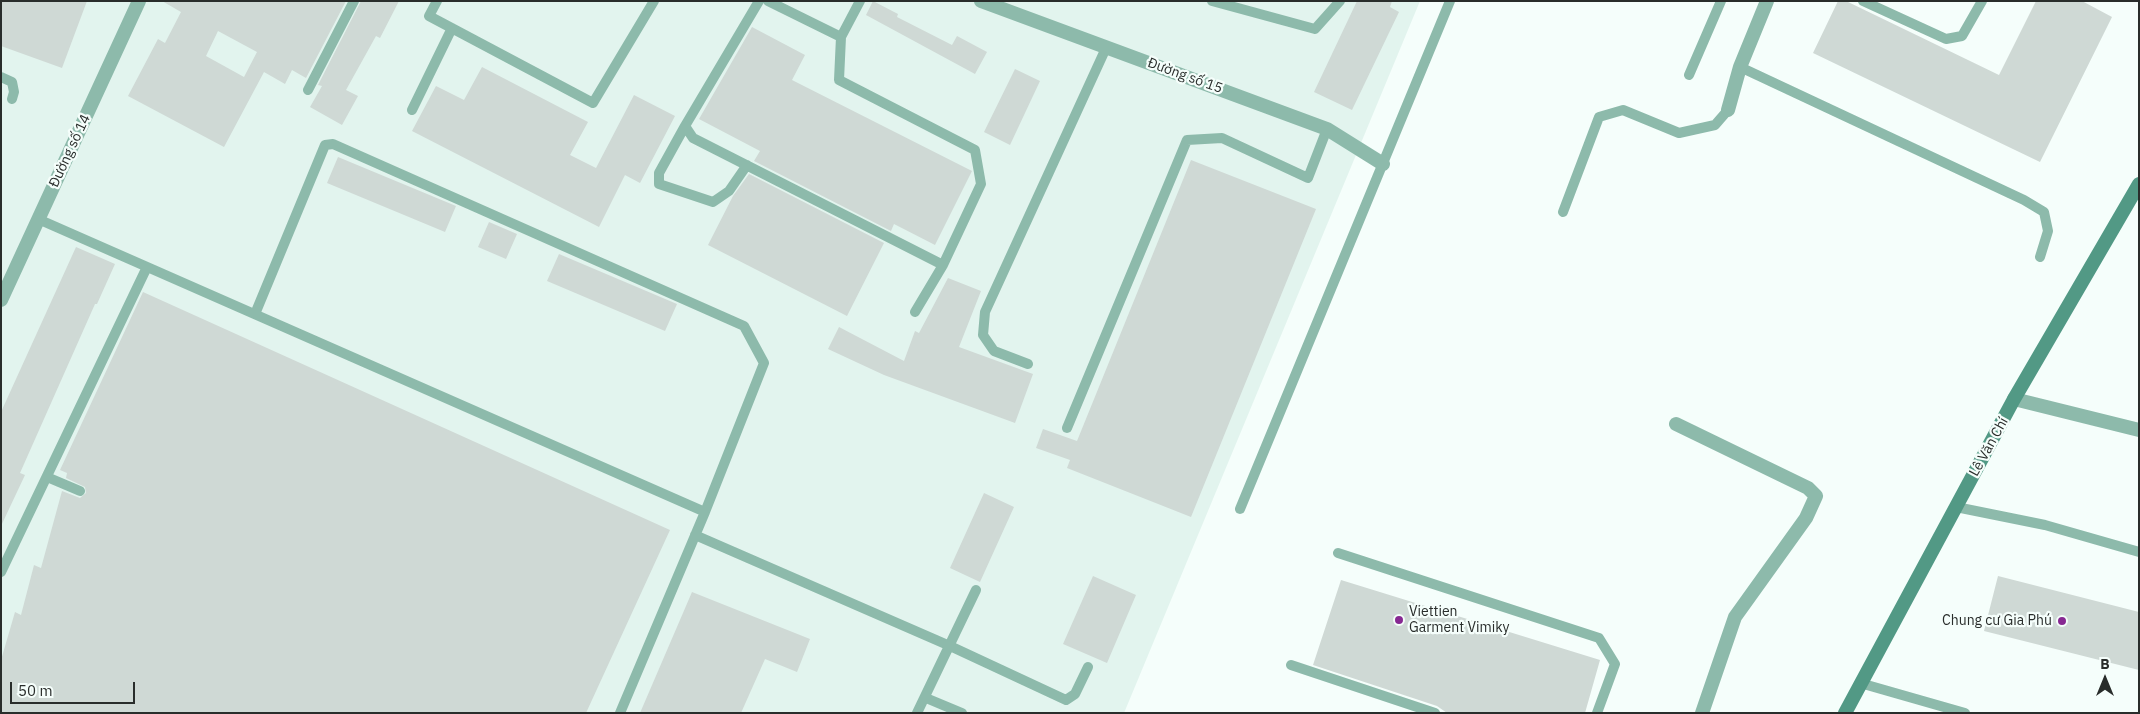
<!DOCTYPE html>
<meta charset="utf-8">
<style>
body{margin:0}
#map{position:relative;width:2140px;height:714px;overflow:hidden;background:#f5fefb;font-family:"IBM Plex Sans",sans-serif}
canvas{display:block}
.frame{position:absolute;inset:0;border:2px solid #292d2b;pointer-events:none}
.north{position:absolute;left:2080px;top:654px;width:50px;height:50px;-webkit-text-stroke:4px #f5fefb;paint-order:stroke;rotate:0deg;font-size:14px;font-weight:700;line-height:20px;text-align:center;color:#292d2b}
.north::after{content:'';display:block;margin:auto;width:18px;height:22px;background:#292d2b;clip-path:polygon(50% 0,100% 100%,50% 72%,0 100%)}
.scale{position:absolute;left:10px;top:682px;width:125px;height:22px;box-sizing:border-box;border:2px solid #292d2b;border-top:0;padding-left:6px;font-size:15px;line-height:18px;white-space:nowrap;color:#292d2b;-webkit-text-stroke:4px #f5fefb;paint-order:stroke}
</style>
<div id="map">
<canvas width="2140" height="714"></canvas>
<div class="frame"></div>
<div class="north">B</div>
<div class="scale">50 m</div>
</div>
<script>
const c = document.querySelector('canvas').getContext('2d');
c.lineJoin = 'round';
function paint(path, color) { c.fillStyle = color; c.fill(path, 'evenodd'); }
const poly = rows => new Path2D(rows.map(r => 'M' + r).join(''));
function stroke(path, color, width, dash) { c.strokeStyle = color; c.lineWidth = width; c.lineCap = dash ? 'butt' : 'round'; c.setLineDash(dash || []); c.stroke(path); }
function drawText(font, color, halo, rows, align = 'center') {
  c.font = font + ' "IBM Plex Sans",sans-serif'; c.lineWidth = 4.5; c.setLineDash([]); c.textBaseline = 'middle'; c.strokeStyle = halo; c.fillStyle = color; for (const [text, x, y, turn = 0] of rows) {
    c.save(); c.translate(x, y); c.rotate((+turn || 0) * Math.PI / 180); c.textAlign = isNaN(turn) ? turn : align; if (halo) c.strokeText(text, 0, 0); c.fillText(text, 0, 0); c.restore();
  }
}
paint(poly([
 [1,1,1420,1,1124,713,1,713]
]), '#e2f4ee');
paint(poly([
 [1,1,87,1,62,68,1,46],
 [162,1,346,1,306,78,292,70,285,84,264,72,224,147,128,96,158,39,165,43,181,12],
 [218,31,257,52,244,77,206,56],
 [361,1,399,1,380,38,376,36,346,90,358,96,342,125,310,107,322,86,318,85],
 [873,1,898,14,897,17,952,45,957,36,987,52,975,74,866,15],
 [1357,1,1392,1,1390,7,1399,12,1352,110,1314,92],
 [1838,1,1846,1,1999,75,2036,1,2082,1,2112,17,2040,162,1813,53],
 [752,27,805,55,792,80,972,171,935,245,894,224,891,231,754,161,760,151,699,119],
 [482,67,588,122,570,155,596,168,634,95,675,116,640,183,625,175,599,227,412,131,436,86,464,100],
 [1015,69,1040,81,1010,145,984,132],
 [338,157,456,206,445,232,327,183],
 [1191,160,1316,209,1191,517,1067,468,1070,460,1036,448,1043,429,1077,441],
 [749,174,884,243,847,316,708,245,733,196],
 [489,222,517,234,506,259,478,247],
 [76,247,115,264,97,304,95,304,20,473,25,475,1,526,1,412],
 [559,254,677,304,665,331,547,281],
 [948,278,981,291,959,347,1033,374,1015,423,884,375,828,349,839,327,904,361,915,331,919,333],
 [143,292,670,530,586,713,1,713,1,660,15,612,21,615,34,565,41,568,62,491,80,498,86,493,85,487,66,478,67,473,60,470],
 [984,493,1014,507,980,582,950,568],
 [1093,576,1136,595,1107,663,1063,644],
 [1998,576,2139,612,2139,670,1984,631],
 [1341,580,1600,660,1585,713,1447,713,1437,706,1313,665],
 [692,592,810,639,797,672,765,659,741,713,640,713]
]), '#cfd9d5');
stroke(poly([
 [437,1,429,16,593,103,654,1],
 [759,1,685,126,693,138,943,265],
 [768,1,841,37],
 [860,1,841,37,839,80,975,150,981,184,943,265,915,312],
 [1212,1,1315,29,1340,1],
 [1863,1,1946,39,1962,36,1982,1],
 [1740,67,2024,200,2044,212,2048,231,2040,257],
 [1689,75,1721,1],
 [1,77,12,82,14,92,12,99],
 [308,90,354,1],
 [412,110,452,28],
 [685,126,659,173,659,184,713,202,729,191,747,165],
 [1563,212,1599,117,1623,110,1679,133,1715,125,1728,110],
 [38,219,705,512],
 [255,314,325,145,333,144,744,326,764,363,705,512,620,713],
 [1028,364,994,351,983,335,985,312,1106,48],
 [1067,428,1187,140,1222,138,1308,178,1327,129],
 [47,477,80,491],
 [1956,507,2045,525,2139,552],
 [1240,509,1450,1],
 [695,535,950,646,1066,700,1075,694,1088,667],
 [1338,553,1599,638,1615,664,1597,713],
 [1,572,147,267],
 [1291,665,1435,713],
 [1860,683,1965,713],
 [926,698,962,713],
 [917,713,976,590]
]), '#8dbaab', 10);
stroke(poly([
 [981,1,1327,129,1383,164],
 [1728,110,1740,67,1767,1],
 [2014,399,2139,430],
 [1676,424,1808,488,1816,496,1806,518,1735,617,1702,713]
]), '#8dbaab', 14);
stroke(poly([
 [1,300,139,1]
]), '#8dbaab', 14);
stroke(poly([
 [1845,713,2014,399,2139,184]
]), '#529985', 14);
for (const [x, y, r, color] of [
 [1399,620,5,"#872892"],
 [2062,621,5,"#872892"]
]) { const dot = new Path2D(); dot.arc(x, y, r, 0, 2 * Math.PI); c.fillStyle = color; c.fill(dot); stroke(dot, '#f5fefb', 2); }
drawText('14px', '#292d2b', '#f5fefb', [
 ["Đường số 15",1185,76,20],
 ["Đường số 14",70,151,-65],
 ["Lê Văn Chí",1989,447,-61]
]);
drawText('14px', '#292d2b', '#f5fefb', [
 ["Viettien",1409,612],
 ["Garment Vimiky",1409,628],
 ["Chung cư Gia Phú",2052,621,"right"]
], 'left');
</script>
